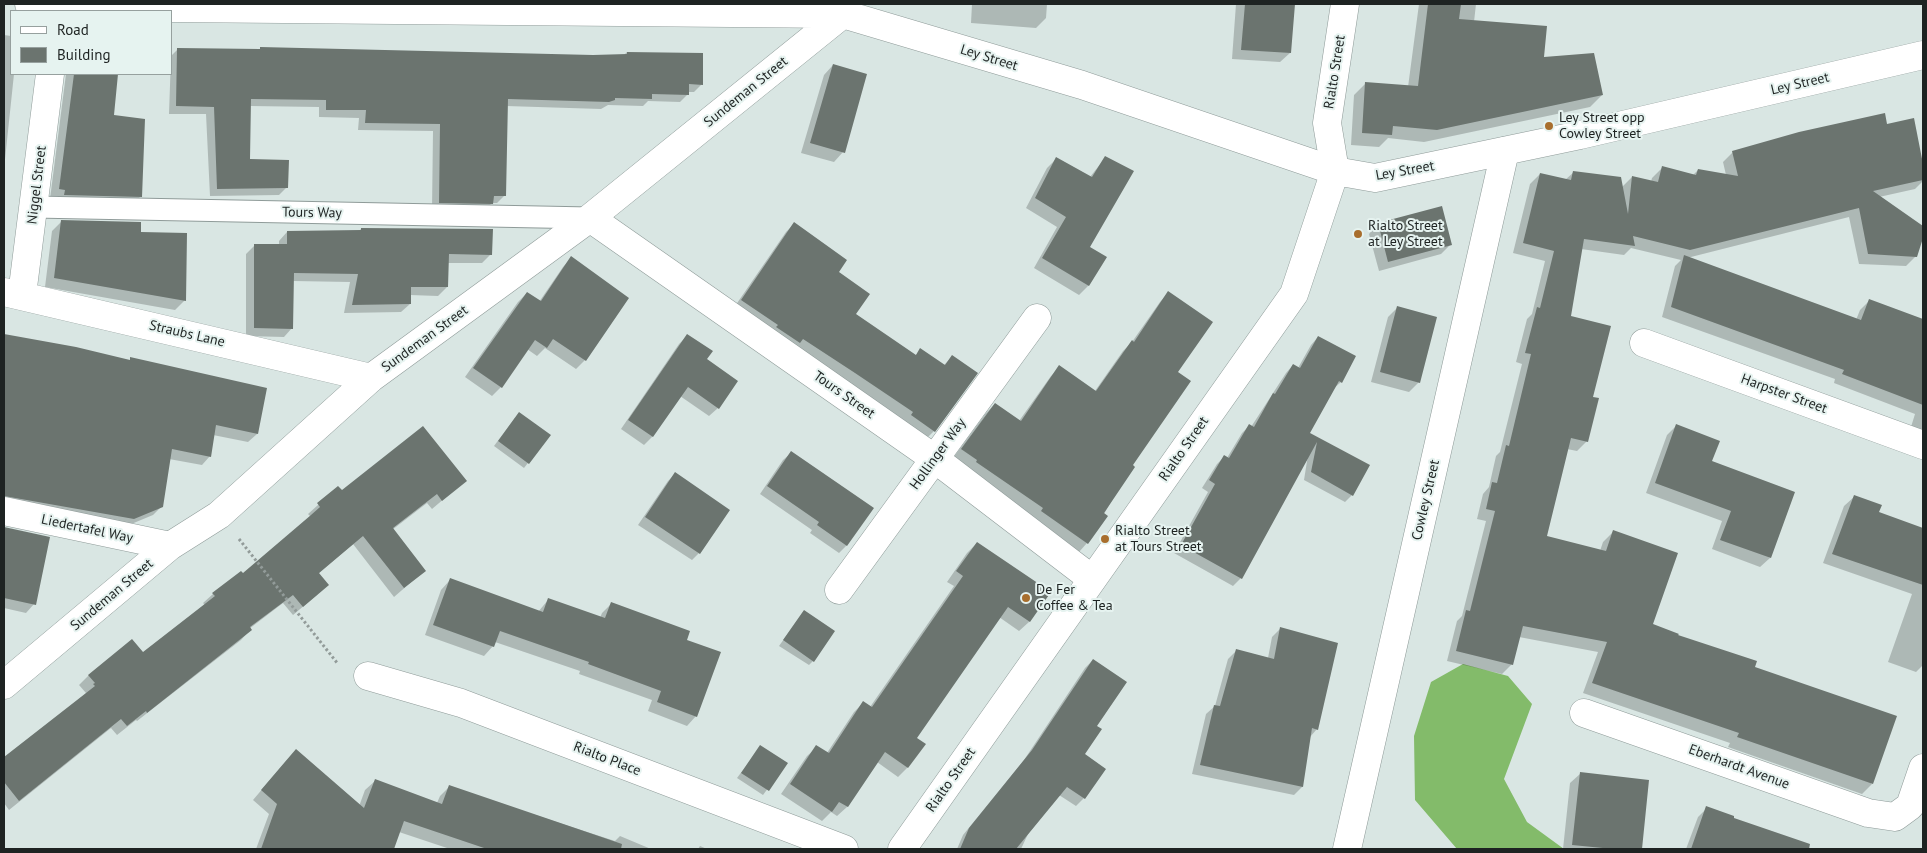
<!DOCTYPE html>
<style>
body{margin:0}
#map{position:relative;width:1927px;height:853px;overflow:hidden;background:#d9e6e3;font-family:"PT Sans",sans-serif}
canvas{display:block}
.frame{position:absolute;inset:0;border:5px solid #1e2322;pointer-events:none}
.legend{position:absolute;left:10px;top:10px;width:162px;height:65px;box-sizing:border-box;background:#e6f3f0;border:1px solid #96a09e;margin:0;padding:6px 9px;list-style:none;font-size:15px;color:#1e2322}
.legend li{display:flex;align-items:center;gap:10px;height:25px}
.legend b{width:25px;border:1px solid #96a09e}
</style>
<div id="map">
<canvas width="1927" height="853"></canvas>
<div class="frame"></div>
<ul class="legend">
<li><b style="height:6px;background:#fff"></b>Road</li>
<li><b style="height:14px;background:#6b746f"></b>Building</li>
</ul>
</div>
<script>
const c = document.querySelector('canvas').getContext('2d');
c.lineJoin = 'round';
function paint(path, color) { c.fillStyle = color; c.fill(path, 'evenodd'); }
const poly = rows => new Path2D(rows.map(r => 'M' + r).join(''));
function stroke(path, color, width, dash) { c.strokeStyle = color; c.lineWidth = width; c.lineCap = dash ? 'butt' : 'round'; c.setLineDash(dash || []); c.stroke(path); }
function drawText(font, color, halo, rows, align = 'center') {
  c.font = font + ' "PT Sans",sans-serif'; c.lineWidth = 4; c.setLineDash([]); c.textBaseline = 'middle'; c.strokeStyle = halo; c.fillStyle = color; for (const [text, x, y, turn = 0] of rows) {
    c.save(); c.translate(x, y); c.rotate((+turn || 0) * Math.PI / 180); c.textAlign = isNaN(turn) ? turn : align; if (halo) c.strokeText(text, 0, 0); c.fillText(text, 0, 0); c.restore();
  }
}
paint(poly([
 [1463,664,1508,676,1532,704,1504,779,1527,822,1564,849,1457,849,1415,800,1414,736,1431,682]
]), '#83bb6a');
paint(poly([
 [972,4,1047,4,1046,18,1036,28,971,23],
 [1236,4,1293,4,1290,53,1280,62,1232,59],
 [1419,4,1476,4,1474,22,1543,58,1602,95,1590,107,1424,142,1388,138,1379,147,1351,145,1354,95,1366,83,1408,87],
 [4,35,11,36,11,74,14,74,4,169],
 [261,48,593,56,624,55,627,52,702,84,694,92,688,92,688,94,680,102,648,101,643,106,608,105,601,109,506,106,504,196,497,203,492,203,484,211,432,210,433,131,358,130,359,118,319,117,319,107,250,106,249,160,287,187,279,195,210,196,206,114,169,114,171,56,178,49,258,51],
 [833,65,843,152,834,162,801,153,824,75],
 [66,74,117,74,112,116,141,196,131,206,50,199],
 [1913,120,1923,171,1923,181,1915,189,1879,197,1923,228,1923,234,1916,256,1906,266,1859,264,1849,217,1687,258,1856,320,1860,310,1870,300,1891,336,1923,348,1923,432,1911,427,1915,414,1834,383,1835,379,1662,317,1675,266,1681,260,1631,248,1624,255,1581,249,1570,317,1592,397,1587,441,1577,451,1567,449,1545,537,1600,551,1603,542,1613,532,1652,625,1753,668,1872,784,1862,794,1728,747,1730,743,1583,693,1598,652,1519,637,1512,664,1502,674,1447,661,1457,621,1462,616,1486,521,1477,519,1483,494,1489,487,1496,456,1500,452,1522,364,1516,362,1527,319,1532,314,1545,261,1513,253,1530,184,1540,174,1565,180,1574,172,1622,187,1632,177,1651,182,1652,178,1662,168,1692,176,1698,170,1726,175,1723,162,1733,152],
 [1105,158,1089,248,1105,258,1088,286,1079,295,1034,268,1057,227,1026,208,1047,168,1056,159,1090,177],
 [1441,207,1451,244,1441,254,1379,271,1369,234,1378,224],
 [62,221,139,234,185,300,175,310,45,287,52,231],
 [794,224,855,314,915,356,920,350,943,366,952,357,934,431,926,439,904,424,905,421,847,381,733,309,786,232],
 [361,229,491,254,482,263,447,263,447,287,438,296,410,295,410,304,401,312,344,313,350,282,293,281,292,328,284,337,246,336,246,254,255,245,279,245,279,241,287,232,359,231],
 [571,258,628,298,585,360,576,369,545,348,537,356,527,349,501,387,492,396,465,377,518,302,527,293,539,302,563,267],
 [1168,293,1132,466,1087,543,1079,552,1033,520,1035,518,968,471,953,458,986,413,995,404,1019,421,1051,376,1060,367,1095,391,1123,351,1132,342,1160,302],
 [1397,308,1419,382,1409,392,1371,382,1388,317],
 [4,335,76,349,128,361,131,359,266,389,257,434,248,442,213,435,210,456,202,465,169,459,162,506,153,515,124,527,4,505],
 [687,336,705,360,718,408,709,416,680,396,652,437,644,445,621,429,679,344],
 [1318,337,1341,382,1332,390,1308,434,1368,466,1352,495,1345,502,1304,480,1308,455,1241,578,1233,586,1174,553,1208,492,1202,488,1217,464,1224,457,1227,458,1242,433,1249,426,1251,427,1286,373,1293,365,1298,368,1311,345],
 [515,418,549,436,524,468,494,446],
 [1676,426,1710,462,1770,558,1760,567,1712,549,1722,521,1646,493,1667,435],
 [791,453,872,508,846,546,839,553,810,533,812,530,760,494,783,460],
 [675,474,699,553,692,560,638,525,668,481],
 [465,481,432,509,427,503,392,530,424,571,394,597,353,544,318,574,318,594,293,615,283,603,249,629,250,630,241,640,137,721,136,720,117,735,111,728,9,810,4,803,4,759,85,695,86,693,79,685,89,675,143,654,205,605,203,603,213,594,243,575,311,517,308,514,338,487,341,491],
 [1854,497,1878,513,1923,535,1923,665,1916,672,1888,662,1912,594,1823,563,1844,506],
 [4,528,49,538,34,604,26,613,4,608],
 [977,543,1049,592,1029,622,1019,631,999,617,915,738,907,768,898,777,877,762,847,807,837,816,831,812,822,821,781,794,807,756,817,747,827,753,854,712,863,703,870,707,954,586,947,582,967,553],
 [450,580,538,612,548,600,600,618,602,613,611,604,686,640,696,716,687,726,648,711,652,700,579,674,580,671,495,642,493,646,484,656,425,635,441,590],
 [804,611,813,661,809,665,779,646],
 [1280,629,1317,729,1310,737,1302,787,1294,795,1192,774,1206,714,1215,706,1228,659,1237,650,1268,658,1272,637],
 [1093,660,1095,726,1083,755,1084,798,1076,806,1059,795,1028,834,1021,849,957,849,963,835,1024,760,1085,668],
 [760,747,786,764,763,795,737,778],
 [287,760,336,786,282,849,256,849,269,814,253,800],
 [1580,774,1648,781,1641,849,1563,849,1570,783],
 [375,781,437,803,440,796,449,787,615,841,620,836,651,849,450,849,399,832,394,846,391,849,366,849,346,842,365,790],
 [1707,808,1765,841,1786,849,1686,849,1698,817],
 [700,846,707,849,698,849]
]), '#0003');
paint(poly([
 [1245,4,1295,4,1291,53,1241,50],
 [1428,4,1461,4,1459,19,1547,26,1544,57,1594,53,1603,95,1437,130,1393,126,1392,135,1362,133,1365,82,1418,86],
 [260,47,593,55,627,54,627,52,703,53,703,85,689,84,689,95,652,94,652,99,615,98,615,100,609,102,508,99,506,196,494,196,493,204,439,203,440,124,365,123,366,110,326,110,326,100,251,99,250,159,289,160,288,188,217,189,214,107,176,106,177,48,260,49],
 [833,64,867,74,845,153,810,143],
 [74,74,118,74,114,115,145,119,142,197,64,195,65,190,59,189],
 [1885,113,1887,124,1914,118,1923,164,1923,180,1873,191,1923,226,1923,238,1917,257,1868,254,1859,208,1690,250,1633,236,1635,246,1584,239,1571,316,1611,326,1593,397,1599,398,1588,442,1571,438,1547,536,1606,551,1613,530,1678,553,1653,624,1679,634,1678,635,1757,661,1755,667,1897,716,1873,784,1737,737,1739,733,1592,683,1607,642,1523,626,1513,665,1456,651,1466,610,1470,611,1495,511,1486,509,1492,482,1497,483,1506,445,1509,446,1531,354,1525,353,1537,307,1540,308,1554,251,1523,243,1540,173,1571,180,1573,171,1621,177,1628,214,1632,176,1658,182,1662,166,1696,175,1698,169,1738,176,1732,151,1799,132],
 [1105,156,1134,171,1090,247,1107,257,1089,286,1042,258,1066,217,1035,198,1056,157,1092,177],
 [1442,206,1452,245,1388,262,1378,223],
 [61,220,141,222,141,232,187,233,186,301,54,278],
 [794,222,847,260,839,272,870,294,856,314,916,355,920,348,945,365,952,355,978,373,935,432,911,415,913,412,855,373,803,339,800,343,776,327,778,325,741,300],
 [361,228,493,229,492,255,449,254,448,287,411,287,411,304,352,305,358,274,294,273,293,329,254,328,254,244,287,244,287,231,361,230],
 [1684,255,1861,320,1869,299,1923,319,1923,405,1842,374,1844,370,1671,307],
 [571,256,629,298,586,361,553,339,547,348,535,340,502,388,473,368,527,292,541,301],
 [1168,291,1213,322,1178,372,1191,381,1133,465,1135,467,1104,513,1108,516,1088,544,1041,511,1043,508,976,462,977,460,961,449,995,403,1021,421,1059,365,1096,391,1132,340,1134,342],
 [1397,306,1437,317,1420,383,1380,372],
 [4,334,76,347,130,360,130,357,267,388,258,434,216,425,211,457,172,449,163,507,134,519,4,496],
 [687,334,713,351,707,359,738,381,719,409,688,387,653,437,628,420],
 [1318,336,1356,356,1342,383,1339,381,1310,433,1370,465,1353,496,1311,472,1317,442,1242,579,1181,545,1215,484,1209,480,1224,455,1229,458,1249,424,1254,427,1273,393,1275,394,1293,364,1300,368],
 [519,412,551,435,529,464,498,441],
 [1676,424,1720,441,1712,461,1795,492,1771,558,1720,540,1731,511,1655,483],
 [423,426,467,481,442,501,437,494,393,528,426,571,404,588,363,536,319,573,329,585,303,607,293,595,250,627,252,630,147,713,146,711,127,726,121,719,19,801,4,782,4,757,95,686,93,684,95,683,88,675,132,639,143,652,215,596,212,593,241,571,243,573,311,515,320,507,317,503,338,486,342,490],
 [791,451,874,508,847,546,817,525,819,522,767,486],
 [675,472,730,510,700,554,645,517],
 [1854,495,1882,505,1879,512,1923,528,1923,585,1832,554],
 [4,527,50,537,36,605,4,598],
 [977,542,1051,592,1030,622,1008,607,917,738,926,744,908,768,885,752,848,807,839,802,832,812,790,784,816,745,829,753,863,701,872,707,963,576,956,571],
 [450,578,543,612,548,598,605,618,611,602,690,631,687,640,721,652,697,717,657,702,661,691,588,664,589,662,500,631,494,647,433,625],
 [804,610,835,631,814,662,783,640],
 [1280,627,1338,643,1318,730,1312,728,1303,787,1200,765,1214,705,1220,706,1236,649,1274,659],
 [1093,659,1127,682,1097,726,1102,729,1085,754,1106,769,1085,799,1067,787,1016,849,960,849,969,828,1032,750],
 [760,745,788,763,769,791,741,773],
 [296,749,364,808,375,779,442,804,449,785,622,844,621,849,487,849,404,821,394,849,261,849,277,804,261,790],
 [1580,772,1649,780,1642,849,1613,849,1572,845],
 [1706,806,1734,816,1734,818,1810,844,1809,849,1691,849]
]), '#6b746f');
const service = poly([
 [34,207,590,218]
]);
const minor = poly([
 [29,4,58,7,843,14,1082,85,1335,171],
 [590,218,935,459,1092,579],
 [4,292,371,378],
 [22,295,50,74],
 [1644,343,1923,445],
 [4,511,170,546],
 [839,590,1037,318],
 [368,676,461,703,844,849],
 [4,685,170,546,219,515,371,378,590,218,849,9],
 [1584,713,1868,813,1895,817,1910,806,1923,768],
 [1347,849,1505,151]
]);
const tertiary = poly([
 [1335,171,1375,178,1580,135,1923,55],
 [902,849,1294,294,1335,171,1327,123,1345,4]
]);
stroke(service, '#8f9b99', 23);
stroke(minor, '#8f9b99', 29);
stroke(tertiary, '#8f9b99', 29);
stroke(poly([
 [239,539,338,664]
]), '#929b99', 3, [2.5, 2.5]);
stroke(service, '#fff', 21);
stroke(minor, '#fff', 28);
stroke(tertiary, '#fff', 28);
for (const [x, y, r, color] of [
 [1549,126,5,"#a86e2d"],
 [1358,234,5,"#a86e2d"],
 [1105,539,5,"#a86e2d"],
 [1026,598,5,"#a86e2d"]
]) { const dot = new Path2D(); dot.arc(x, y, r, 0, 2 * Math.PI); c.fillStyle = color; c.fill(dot); stroke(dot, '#e6f3f0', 2); }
drawText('14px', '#1e2322', '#e6f3f0', [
 ["Ley Street",989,58,17],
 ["Rialto Street",1335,72,-81],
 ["Ley Street",1800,84,-13],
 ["Sundeman Street",746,92,-39],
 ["Ley Street",1405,171,-10],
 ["Niggel Street",37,185,-83],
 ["Tours Way",312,213,1],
 ["Straubs Lane",187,334,13],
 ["Sundeman Street",425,339,-36],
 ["Harpster Street",1784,394,20],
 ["Tours Street",844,395,35],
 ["Rialto Street",1184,449,-55],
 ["Hollinger Way",938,454,-54],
 ["Cowley Street",1426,500,-77],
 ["Liedertafel Way",87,529,12],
 ["Sundeman Street",112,595,-40],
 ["Rialto Place",607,759,21],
 ["Eberhardt Avenue",1739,767,20],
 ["Rialto Street",951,780,-55]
]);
drawText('14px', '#1e2322', '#e6f3f0', [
 ["Ley Street opp",1559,118],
 ["Cowley Street",1559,134],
 ["Rialto Street",1368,226],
 ["at Ley Street",1368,242],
 ["Rialto Street",1115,531],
 ["at Tours Street",1115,547],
 ["De Fer",1036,590],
 ["Coffee & Tea",1036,606]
], 'left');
</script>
